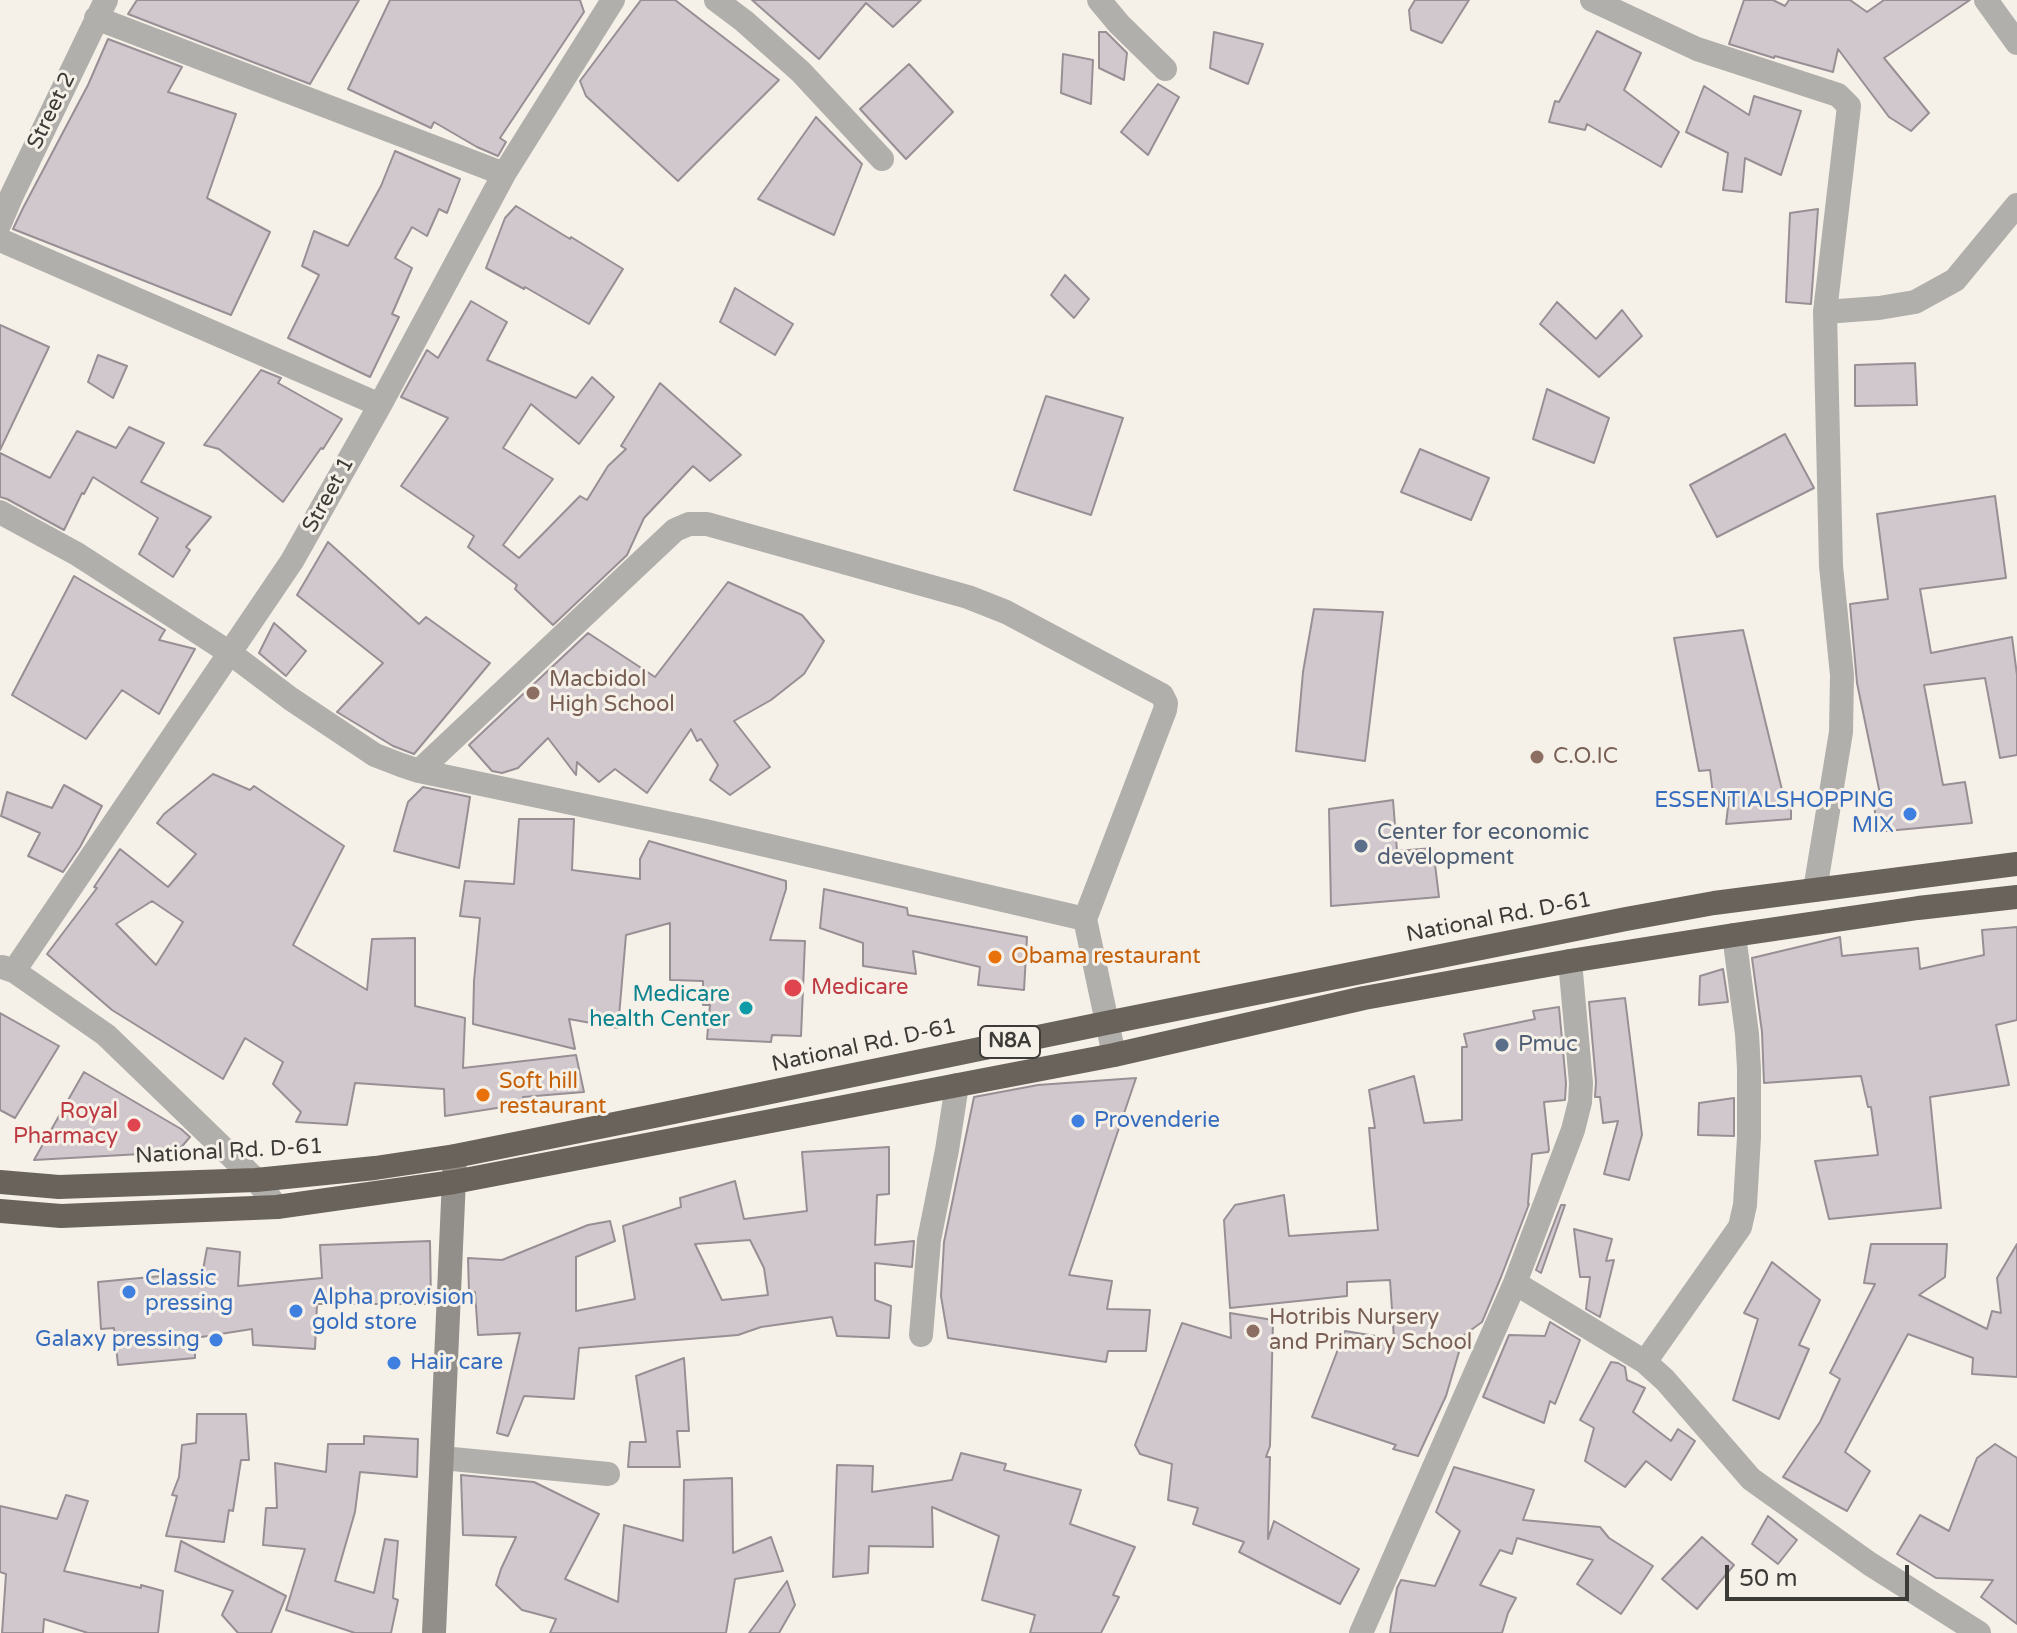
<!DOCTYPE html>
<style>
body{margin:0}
#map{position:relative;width:2017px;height:1633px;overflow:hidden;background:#f6f1e8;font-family:"Varela Round",sans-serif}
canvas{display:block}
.scale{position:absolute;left:1725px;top:1565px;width:184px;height:36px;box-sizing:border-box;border:4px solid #3d3b38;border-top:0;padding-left:10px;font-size:24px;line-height:28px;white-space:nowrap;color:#3d3b38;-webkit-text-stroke:6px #f6f1e8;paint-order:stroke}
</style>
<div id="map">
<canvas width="2017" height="1633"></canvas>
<div class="scale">50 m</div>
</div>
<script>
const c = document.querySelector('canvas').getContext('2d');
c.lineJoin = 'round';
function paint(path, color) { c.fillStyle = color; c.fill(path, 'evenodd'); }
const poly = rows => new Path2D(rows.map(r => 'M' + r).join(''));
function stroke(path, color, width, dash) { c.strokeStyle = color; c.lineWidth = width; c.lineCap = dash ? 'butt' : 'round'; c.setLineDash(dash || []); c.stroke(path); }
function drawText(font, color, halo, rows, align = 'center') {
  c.font = font + ' "Varela Round",sans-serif'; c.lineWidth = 6; c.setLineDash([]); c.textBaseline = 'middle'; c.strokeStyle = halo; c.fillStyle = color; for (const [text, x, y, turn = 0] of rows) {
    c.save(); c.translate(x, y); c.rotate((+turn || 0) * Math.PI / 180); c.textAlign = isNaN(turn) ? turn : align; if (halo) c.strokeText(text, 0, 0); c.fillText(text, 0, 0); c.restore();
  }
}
const building = poly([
 [137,0,359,0,310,84,128,14,137,0],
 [390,0,580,0,584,12,500,138,506,142,498,156,477,147,434,122,431,128,348,89,390,0],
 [641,0,675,0,779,80,678,181,586,96,580,81,641,0],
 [752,0,921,0,893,27,866,3,819,59,752,0],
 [1415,0,1469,0,1442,43,1411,30,1409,10,1415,0],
 [1744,0,1773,0,1785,6,1789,0,1850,0,1867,12,1884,0,1970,0,1884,58,1929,113,1911,131,1889,117,1838,49,1833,72,1775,56,1774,58,1729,44,1744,0],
 [1597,31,1641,53,1624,90,1679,132,1661,167,1587,124,1585,130,1549,122,1555,101,1559,102,1597,31],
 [1099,32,1106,32,1127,53,1124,80,1099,68,1099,32],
 [1214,32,1263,44,1248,84,1210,68,1214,32],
 [108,39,182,67,168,92,236,114,207,198,270,232,231,315,13,229,23,208,88,85,108,39],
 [1063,54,1093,60,1091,104,1061,93,1063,54],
 [909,64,953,112,906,159,860,109,909,64],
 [1158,84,1179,97,1148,155,1121,132,1158,84],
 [1704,86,1749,115,1754,96,1801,111,1781,175,1745,158,1742,192,1723,190,1728,153,1686,132,1704,86],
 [816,117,862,164,834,235,758,199,816,117],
 [395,151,460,179,447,213,439,209,427,236,412,227,395,258,412,268,392,314,399,317,370,377,288,338,319,275,302,266,314,231,348,246,381,186,395,151],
 [516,206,570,239,571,237,623,269,589,324,525,287,524,289,486,268,505,218,516,206],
 [1818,209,1811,304,1786,302,1790,213,1818,209],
 [1065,275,1089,299,1074,318,1051,295,1065,275],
 [735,288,793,324,775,355,720,322,735,288],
 [471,301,507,322,487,360,576,398,592,377,614,397,579,444,531,404,503,448,553,479,503,545,519,558,580,496,587,500,608,466,626,449,621,446,660,383,741,455,710,481,693,466,644,518,627,555,553,625,515,589,517,585,468,547,474,536,401,486,448,418,401,397,427,350,438,358,471,301],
 [1557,302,1596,339,1622,310,1642,336,1599,377,1540,324,1557,302],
 [0,325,49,347,0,450,0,325],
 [98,355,127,366,113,398,88,382,98,355],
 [1915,363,1917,405,1855,406,1855,365,1915,363],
 [261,370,281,378,278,383,342,419,323,449,321,448,283,502,219,449,204,445,261,370],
 [1547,389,1609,418,1594,463,1533,439,1547,389],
 [1046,396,1123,418,1091,515,1014,490,1046,396],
 [129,427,164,443,141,482,211,517,186,547,190,550,173,577,139,554,158,518,93,477,84,494,82,493,64,530,7,499,0,497,0,453,50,478,77,431,116,448,129,427],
 [1785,434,1814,488,1717,537,1690,485,1785,434],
 [1420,449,1489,478,1471,520,1401,492,1420,449],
 [1995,496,2006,578,1920,589,1931,653,2012,637,2017,675,2017,755,2000,758,1985,678,1924,685,1943,785,1965,782,1972,823,1876,832,1874,794,1880,794,1857,683,1850,604,1888,599,1877,514,1995,496],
 [328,542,419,624,426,617,490,663,414,754,393,746,337,712,383,663,297,595,328,542],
 [74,576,165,630,159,640,195,649,159,714,122,690,86,739,12,695,74,576],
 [728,582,802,615,824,641,804,674,771,700,734,721,770,767,730,795,710,780,718,765,701,739,697,741,691,729,647,793,615,769,599,782,577,762,576,775,548,738,518,768,502,773,492,771,469,745,588,633,655,677,728,582],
 [1314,609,1383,612,1365,761,1296,751,1303,672,1314,609],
 [274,623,306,651,286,676,259,653,274,623],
 [1743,630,1783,794,1791,793,1791,819,1726,824,1730,790,1713,794,1710,770,1699,771,1674,638,1743,630],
 [213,774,250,790,254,786,344,846,293,945,367,990,372,939,415,938,415,1006,465,1018,463,1068,576,1055,584,1092,523,1097,523,1104,445,1116,444,1089,355,1083,347,1125,296,1122,301,1112,273,1084,283,1062,245,1038,223,1079,112,1010,47,954,97,888,94,887,120,849,168,887,196,854,157,823,164,814,213,774],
 [152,901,183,922,156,965,116,924,152,901],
 [64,785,102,806,80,847,63,872,28,856,40,833,1,816,7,792,52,808,64,785],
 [423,787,470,797,459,868,394,851,408,802,423,787],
 [1393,800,1397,851,1433,848,1439,897,1331,906,1329,809,1393,800],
 [519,819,574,819,572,870,640,879,640,859,649,841,786,881,786,889,770,940,805,941,801,1036,772,1035,771,1042,707,1039,710,1005,703,1005,703,981,670,980,670,923,626,935,618,1028,569,1019,575,1049,473,1024,474,981,480,918,460,916,465,881,514,884,519,819],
 [824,889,907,908,908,915,1027,937,1024,990,978,985,980,967,913,951,916,974,863,966,863,943,820,928,824,889],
 [2017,927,2017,1020,1996,1025,2009,1085,1930,1097,1941,1208,1829,1219,1815,1161,1878,1155,1871,1107,1868,1107,1861,1076,1764,1083,1762,1032,1752,958,1840,937,1842,956,1918,948,1920,969,1984,955,1982,930,2017,927],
 [1723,969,1728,1002,1699,1005,1700,976,1723,969],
 [1625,998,1642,1135,1629,1180,1604,1174,1618,1121,1603,1123,1600,1097,1595,1097,1596,1082,1589,1002,1625,998],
 [1559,1007,1566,1083,1565,1100,1544,1102,1549,1150,1548,1152,1532,1154,1528,1204,1529,1204,1501,1277,1482,1322,1464,1335,1446,1396,1418,1456,1393,1449,1396,1445,1312,1417,1345,1331,1394,1339,1390,1280,1347,1282,1347,1296,1230,1308,1224,1220,1235,1205,1284,1195,1289,1236,1378,1230,1369,1128,1375,1128,1369,1090,1414,1076,1424,1123,1462,1120,1462,1047,1467,1047,1464,1034,1535,1019,1533,1011,1559,1007],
 [0,1013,59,1046,15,1118,0,1110,0,1013],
 [84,1072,181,1129,190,1137,177,1152,34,1160,84,1072],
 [1136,1078,1069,1275,1112,1281,1107,1309,1150,1310,1146,1351,1108,1351,1106,1362,948,1338,941,1296,944,1242,974,1097,1038,1085,1136,1078],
 [1734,1098,1734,1136,1698,1135,1699,1103,1734,1098],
 [889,1147,889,1194,877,1195,875,1245,914,1241,912,1267,875,1263,875,1300,891,1306,889,1338,837,1336,832,1317,761,1327,738,1335,579,1348,574,1399,524,1396,508,1436,497,1433,520,1333,478,1335,475,1292,469,1292,468,1258,502,1260,588,1225,610,1221,615,1241,576,1257,576,1311,635,1299,623,1226,681,1207,680,1198,735,1181,744,1219,807,1211,802,1152,889,1147],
 [750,1240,764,1268,768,1295,722,1300,695,1244,750,1240],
 [1561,1205,1565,1205,1541,1273,1536,1270,1561,1205],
 [1574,1229,1612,1239,1606,1261,1614,1260,1600,1317,1586,1309,1590,1277,1580,1277,1574,1229],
 [430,1241,431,1304,317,1304,315,1349,253,1345,252,1329,195,1338,195,1358,118,1365,114,1328,101,1329,98,1282,161,1276,200,1286,207,1248,240,1252,238,1286,322,1278,320,1245,430,1241],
 [1871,1244,1947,1244,1945,1277,1919,1295,1987,1329,1992,1311,2001,1313,1997,1278,2017,1244,2017,1377,1972,1374,1973,1358,1908,1334,1845,1452,1870,1471,1847,1511,1783,1477,1820,1422,1840,1379,1830,1373,1875,1284,1864,1283,1871,1244],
 [1772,1262,1820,1300,1799,1345,1809,1349,1779,1419,1733,1400,1758,1319,1744,1313,1772,1262],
 [1230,1313,1273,1320,1270,1446,1266,1457,1270,1457,1268,1539,1274,1521,1359,1569,1340,1604,1239,1552,1244,1542,1193,1524,1198,1508,1168,1500,1172,1464,1140,1454,1135,1445,1182,1323,1231,1338,1230,1313],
 [1550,1322,1580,1340,1555,1404,1550,1401,1544,1423,1483,1397,1509,1335,1545,1336,1550,1322],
 [684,1358,689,1431,677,1431,680,1467,628,1467,630,1442,646,1442,636,1376,684,1358],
 [1611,1362,1618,1363,1625,1367,1627,1380,1645,1388,1633,1412,1671,1441,1678,1429,1695,1441,1671,1480,1646,1461,1625,1487,1585,1461,1594,1428,1580,1420,1611,1362],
 [197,1414,246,1414,249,1460,241,1460,233,1511,229,1510,224,1542,166,1536,177,1496,172,1495,179,1477,182,1445,196,1443,197,1414],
 [364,1436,418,1439,417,1477,360,1472,355,1512,335,1581,374,1593,385,1539,398,1541,393,1598,398,1600,391,1633,355,1633,286,1610,305,1549,263,1545,266,1508,277,1508,275,1463,326,1472,328,1444,364,1444,364,1436],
 [1995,1444,2017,1458,2017,1624,1981,1597,1993,1580,1936,1578,1897,1554,1920,1515,1949,1531,1977,1458,1995,1444],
 [961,1453,1006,1464,1004,1470,1081,1490,1070,1524,1135,1547,1113,1595,1119,1597,1101,1633,1030,1633,1035,1615,982,1600,999,1536,932,1507,933,1547,869,1546,868,1573,833,1577,837,1465,873,1466,872,1492,952,1480,961,1453],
 [1454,1467,1534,1490,1523,1520,1600,1527,1609,1538,1653,1566,1621,1614,1577,1584,1593,1560,1517,1538,1512,1554,1500,1550,1480,1585,1516,1598,1508,1613,1502,1633,1390,1633,1397,1588,1401,1580,1435,1586,1460,1531,1436,1512,1454,1467],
 [461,1475,534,1482,599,1514,565,1579,618,1602,624,1525,683,1541,684,1480,732,1478,733,1553,771,1537,783,1571,735,1579,726,1633,550,1633,556,1619,522,1610,496,1585,501,1569,516,1537,463,1535,461,1475],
 [66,1495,88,1501,64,1571,141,1588,141,1585,163,1591,158,1633,88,1633,44,1619,43,1633,2,1633,6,1574,0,1572,0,1506,57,1519,66,1495],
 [1768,1516,1797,1540,1778,1564,1752,1544,1768,1516],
 [1702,1537,1734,1565,1697,1609,1662,1579,1702,1537],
 [181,1541,286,1596,271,1633,238,1633,222,1615,233,1591,175,1571,181,1541],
 [787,1581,795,1605,779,1633,749,1633,787,1581]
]);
paint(building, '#d1c8ce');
stroke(building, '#988f95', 2);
stroke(poly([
 [716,0,744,21,801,72,882,159],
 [1099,0,1119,24,1165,69],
 [1592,0,1697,49,1838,95,1849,106,1825,312,1879,308,1915,302,1955,280,2017,205],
 [1986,0,2017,43],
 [96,18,504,174],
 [0,223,12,195,106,0],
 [0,240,380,405],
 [0,512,77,554,230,653,291,699,375,755,401,765,419,771,705,831,1085,919,1114,1055],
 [419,771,675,530,689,524,707,524,968,597,1006,612,1162,695,1166,703,1165,710,1085,919],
 [1815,890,1841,732,1842,675,1831,566,1825,312],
 [2,967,14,971,106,1035,256,1180,277,1207],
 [14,971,292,561,380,405,504,174,613,0],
 [1515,1283,1645,1362,1665,1380,1751,1479,1870,1564,1979,1633],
 [921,1335,929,1240,947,1150,957,1085],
 [1645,1362,1740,1227,1745,1205,1749,1137,1749,1069,1747,1034,1734,935],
 [442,1458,608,1474],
 [1361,1633,1515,1283,1573,1130,1580,1102,1581,1083,1570,961]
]), '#b1afab', 24);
stroke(poly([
 [434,1633,455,1156]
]), '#928e89', 24);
stroke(poly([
 [0,1182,59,1187,256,1180,375,1168,455,1156,659,1115,1106,1023,1626,919,1714,903,2017,864],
 [0,1211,61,1216,277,1207,454,1182,1114,1055,1364,998,1570,961,1734,935,1918,908,2017,897]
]), '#69635c', 24);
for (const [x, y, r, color] of [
 [533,693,8,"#8d6e63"],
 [1537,757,8,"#8d6e63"],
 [1910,814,8,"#3f7fe0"],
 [1361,846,8,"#5c6f8a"],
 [995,957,8,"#e8710a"],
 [793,988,10,"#e0444e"],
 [746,1008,8,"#0f9aa8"],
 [1502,1045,8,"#5c6f8a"],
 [483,1095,8,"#e8710a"],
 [1078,1121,8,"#3f7fe0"],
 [134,1125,8,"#e0444e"],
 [129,1292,8,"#3f7fe0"],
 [296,1311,8,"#3f7fe0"],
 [1253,1331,8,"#8d6e63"],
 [216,1340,8,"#3f7fe0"],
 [394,1363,8,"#3f7fe0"]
]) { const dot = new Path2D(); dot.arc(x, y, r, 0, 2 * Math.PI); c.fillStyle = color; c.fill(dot); stroke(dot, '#f6f1e8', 3); }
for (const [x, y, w] of [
 [1010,1042,60]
]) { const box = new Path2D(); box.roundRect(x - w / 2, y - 16, w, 32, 6); c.fillStyle = '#f6f1e8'; c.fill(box); stroke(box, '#3d3b38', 2); }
drawText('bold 20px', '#3d3b38', null, [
 ["N8A",1010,1042]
]);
drawText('22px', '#3d3b38', '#f6f1e8', [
 ["Street 2",52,111,-64],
 ["Street 1",329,495,-61],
 ["National Rd. D-61",1499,918,-11],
 ["National Rd. D-61",864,1046,-12],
 ["National Rd. D-61",229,1152,-3]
]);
drawText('22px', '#785e54', '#f6f1e8', [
 ["Macbidol",549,680],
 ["High School",549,705],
 ["C.O.IC",1553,757],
 ["Hotribis Nursery",1269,1318],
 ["and Primary School",1269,1343]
], 'left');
drawText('22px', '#366cbe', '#f6f1e8', [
 ["ESSENTIALSHOPPING",1894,801,"right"],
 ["MIX",1894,826,"right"],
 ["Provenderie",1094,1121],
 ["Classic",145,1279],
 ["pressing",145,1304],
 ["Alpha provision",312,1298],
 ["gold store",312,1323],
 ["Galaxy pressing",200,1340,"right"],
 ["Hair care",410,1363]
], 'left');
drawText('22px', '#4e5e75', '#f6f1e8', [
 ["Center for economic",1377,833],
 ["development",1377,858],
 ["Pmuc",1518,1045]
], 'left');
drawText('22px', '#c56008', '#f6f1e8', [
 ["Obama restaurant",1011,957],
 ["Soft hill",499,1082],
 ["restaurant",499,1107]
], 'left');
drawText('22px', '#be3a42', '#f6f1e8', [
 ["Medicare",811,988],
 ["Royal",118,1112,"right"],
 ["Pharmacy",118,1137,"right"]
], 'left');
drawText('22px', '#0d838f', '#f6f1e8', [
 ["Medicare",730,995],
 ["health Center",730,1020]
], 'right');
</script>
